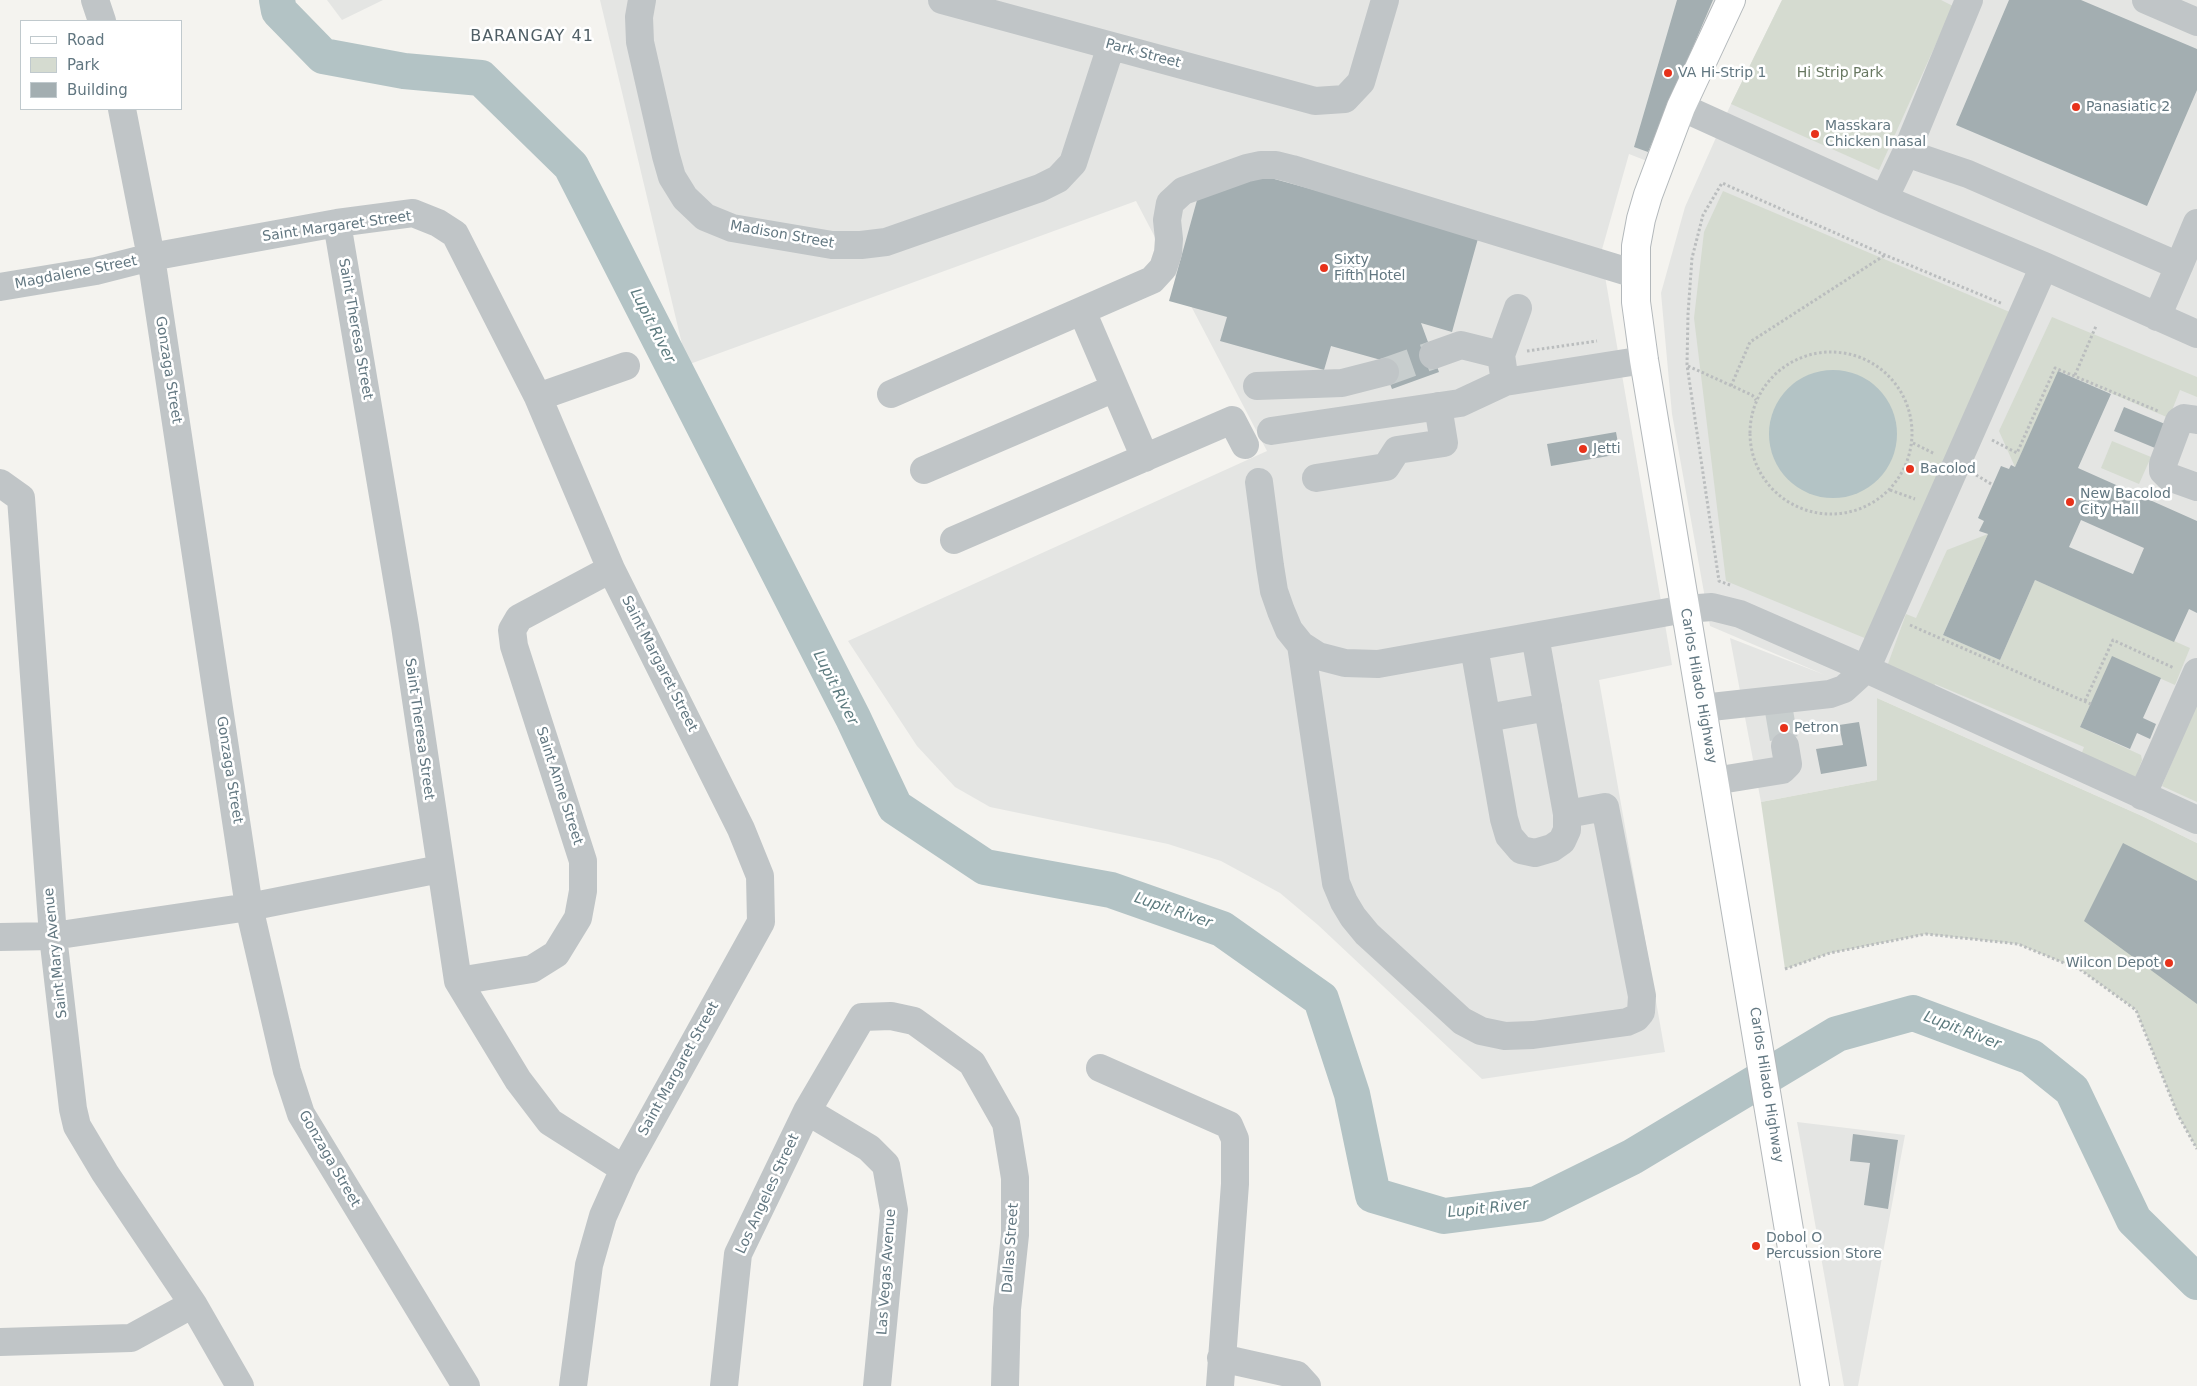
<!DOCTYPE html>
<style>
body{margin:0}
#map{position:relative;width:2197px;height:1386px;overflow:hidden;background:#f4f3ef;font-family:"DejaVu Sans",sans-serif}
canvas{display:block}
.legend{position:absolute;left:20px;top:20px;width:162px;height:90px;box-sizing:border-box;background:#fff;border:1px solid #c0c9cd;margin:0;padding:6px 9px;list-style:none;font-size:15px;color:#627781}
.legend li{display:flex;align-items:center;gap:10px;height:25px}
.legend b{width:25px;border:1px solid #c0c9cd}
</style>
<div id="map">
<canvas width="2197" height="1386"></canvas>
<ul class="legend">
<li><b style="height:6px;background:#fff"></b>Road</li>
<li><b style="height:14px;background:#d5dbd0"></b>Park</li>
<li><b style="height:14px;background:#a3aeb1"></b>Building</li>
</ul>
</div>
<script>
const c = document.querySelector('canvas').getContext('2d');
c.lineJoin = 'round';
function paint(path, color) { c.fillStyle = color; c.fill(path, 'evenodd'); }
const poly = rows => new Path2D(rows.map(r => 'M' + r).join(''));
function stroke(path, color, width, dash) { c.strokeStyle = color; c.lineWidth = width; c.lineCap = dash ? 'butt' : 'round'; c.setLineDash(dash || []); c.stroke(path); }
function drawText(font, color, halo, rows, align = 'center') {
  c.font = font + ' "DejaVu Sans",sans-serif'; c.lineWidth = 5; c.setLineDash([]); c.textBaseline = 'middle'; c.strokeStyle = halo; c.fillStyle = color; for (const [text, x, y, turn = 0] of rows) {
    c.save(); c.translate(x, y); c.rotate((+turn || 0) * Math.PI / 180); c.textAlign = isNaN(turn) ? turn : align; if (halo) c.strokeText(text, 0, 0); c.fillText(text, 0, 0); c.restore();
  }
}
paint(poly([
 [327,0,383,0,342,20],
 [600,0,1716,0,1647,161,1629,154,1601,253,1672,665,1599,680,1665,1052,1482,1079,1318,925,1280,893,1221,861,1168,844,990,807,955,787,917,746,848,641,1267,451,1136,201,687,365],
 [1782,0,2197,0,2197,843,2142,816,1877,698,1877,780,1761,802,1730,638,1825,675,1710,626,1672,414,1661,293,1685,207,1731,104],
 [1797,1122,1905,1135,1858,1386,1844,1386]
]), '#e4e5e3');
paint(poly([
 [1782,0,1941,0,1953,6,1879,170,1731,104],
 [1723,191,2012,313,1867,639,1726,581,1694,318,1704,232],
 [2052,317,2197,377,2197,397,2180,390,2169,418,2059,371,2015,467,1999,431],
 [2112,441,2151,457,2139,484,2101,468],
 [1988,534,1943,635,2000,660,2035,580,2190,648,2175,685,2112,657,2080,727,2141,755,2142,760,2136,776,2131,779,2080,758,2084,747,1935,684,1931,694,1885,672,1906,614,1916,618,1947,550],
 [1877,698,2142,816,2197,843,2197,1149,2178,1115,2136,1010,2081,970,2018,944,1926,934,1830,953,1785,969,1761,802,1877,780],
 [2197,703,2197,802,2162,786]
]), '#d5dbd0');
paint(poly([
 '1769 434a64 64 0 1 1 128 0a64 64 0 1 1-128 0Z'
]), '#b3c3c5');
stroke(poly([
 [277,0,279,11,323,56,404,71,481,78,571,166,853,718,895,807,985,867,1111,890,1222,929,1321,999,1352,1094,1373,1195,1444,1216,1537,1204,1632,1157,1837,1034,1913,1013,2031,1057,2072,1090,2134,1220,2197,1282]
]), '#b3c3c5', 36);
paint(poly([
 [1677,0,1713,0,1648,152,1634,147],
 [2009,0,2081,0,2197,49,2197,90,2147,206,1956,125],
 [1267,177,1479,235,1452,332,1421,323,1439,372,1392,389,1381,360,1331,346,1324,370,1220,341,1227,317,1169,301,1199,193],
 [2058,371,2111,394,2078,468,2197,521,2197,613,2189,609,2174,642,2035,580,2000,660,1943,635,1988,534,1979,531,1984,521,1978,518,2001,466,2009,469,2011,465,2015,467],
 [2081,520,2144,548,2133,574,2069,547],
 [2124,407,2165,424,2155,448,2114,431],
 [1616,432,1620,454,1551,466,1547,444],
 [2112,656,2161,678,2143,718,2156,724,2150,739,2137,733,2130,749,2080,727],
 [1859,722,1867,766,1821,774,1816,749,1843,745,1839,725],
 [2123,843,2197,881,2197,1004,2084,921],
 [1853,1134,1898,1140,1888,1209,1864,1205,1870,1163,1850,1161]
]), '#a3aeb1');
stroke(poly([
 [1385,372,1433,355],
 [1779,711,1785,746]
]), '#c8cece', 28, [28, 14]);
const major = poly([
 [1731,0,1681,107,1648,195,1641,219,1636,246,1636,302,1644,360,1815,1386]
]);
stroke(major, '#b3b8bb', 30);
stroke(poly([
 [1527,351,1597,341],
 '1750 433a81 81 0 1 1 162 0a81 81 0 1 1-162 0Z',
 [1688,366,1752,395,1756,400],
 [2075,375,2096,326],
 [1731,386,1750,342,1885,255],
 [1992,440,2017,453,2055,368,2158,411],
 [1913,443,1935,454],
 [1976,475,1993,485],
 [1890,490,1915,499],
 [1730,585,1719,581,1687,365,1688,314,1692,258,1703,215,1722,183,1885,255,2003,304],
 [1910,625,2091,704],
 [2085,701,2113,640,2174,668],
 [1785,969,1830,953,1926,934,2018,944,2081,970,2136,1010,2178,1115,2197,1149]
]), '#babdbe', 3, [2.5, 2.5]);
stroke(poly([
 [95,0,102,21],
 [642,0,639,17,640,42,666,156,672,177,685,198,705,217,732,228,832,245,861,245,886,242,1040,188,1058,179,1073,163,1111,46],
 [942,0,1315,101,1345,99,1361,82,1385,0],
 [2146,0,2197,22],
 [1681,107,1884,199,2044,266,2197,334],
 [122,109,151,257,249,907,287,1071,301,1114,466,1386],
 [1906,153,1969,0],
 [1884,199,1906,153,1968,174,2179,266,2157,317],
 [337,223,405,626,458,981,518,1080,550,1122,624,1169],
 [2179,266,2197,223],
 [0,287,96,271,151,257,337,223,413,213,438,223,455,234,538,397,611,569,741,829,760,876,761,922,624,1169,603,1216,589,1265,573,1386],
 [1082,311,1145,458],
 [1433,355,1461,345,1501,355],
 [1505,382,1501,355,1518,308],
 [1257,386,1342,383,1385,372],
 [891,394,1152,280,1163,268,1168,253,1169,239,1167,220,1170,203,1183,191,1247,168,1261,165,1276,165,1292,169,1635,274],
 [538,397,626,366],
 [2197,420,2184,418,2179,421,2163,464,2163,471,2169,477,2197,487],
 [1271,431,1460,403,1505,382,1644,360],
 [924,470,1115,388],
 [1316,478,1386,467,1397,450,1444,443,1438,406],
 [1259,482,1270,566,1274,591,1281,611,1289,630,1301,645,1318,656,1345,663,1378,664,1685,609,1712,607,1740,614,1866,669,2197,820],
 [0,483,21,498,53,936,73,1109,77,1126,105,1173,193,1304,240,1386],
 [954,540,1232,420,1245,445],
 [1301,645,1336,883,1344,902,1353,917,1367,934,1462,1021,1481,1031,1505,1036,1533,1035,1627,1022,1636,1018,1641,1012,1642,996,1605,807,1567,814],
 [1474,647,1504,819,1509,836,1521,850,1535,853,1552,848,1562,841,1567,830,1567,814,1535,636],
 [1702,708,1830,694,1844,689,1866,669,2044,266],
 [1487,718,1548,707],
 [1714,781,1782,770,1788,764,1785,746],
 [2142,796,2197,672],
 [0,937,53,936,249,907,440,869],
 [458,981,532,969,556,954,578,918,583,891,583,861,514,646,512,630,519,618,611,569],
 [1100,1068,1229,1125,1235,1139,1235,1184,1220,1386],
 [807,1111,869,1148,886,1165,894,1210,877,1386],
 [0,1342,131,1338,193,1304],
 [1221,1358,1297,1375,1307,1386],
 [724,1386,738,1254,807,1111,862,1017,891,1016,914,1021,972,1063,1006,1123,1015,1178,1015,1235,1007,1309,1005,1386]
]), '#c0c5c7', 28);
stroke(major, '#fff', 28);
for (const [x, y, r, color] of [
 [1668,73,5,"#e7321b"],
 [2076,107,5,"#e7321b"],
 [1815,134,5,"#e7321b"],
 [1324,268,5,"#e7321b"],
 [1583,449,5,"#e7321b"],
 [1910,469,5,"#e7321b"],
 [2070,502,5,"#e7321b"],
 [1784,728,5,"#e7321b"],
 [2169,963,5,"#e7321b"],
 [1756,1246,5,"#e7321b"]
]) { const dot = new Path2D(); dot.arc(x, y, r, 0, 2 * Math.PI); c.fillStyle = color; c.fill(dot); stroke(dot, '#fff', 2); }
drawText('14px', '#627781', '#fff', [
 ["Park Street",1143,54,15],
 ["Saint Margaret Street",337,227,-8],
 ["Madison Street",782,235,10],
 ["Magdalene Street",76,273,-11],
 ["Saint Theresa Street",355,329,80],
 ["Gonzaga Street",168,370,81],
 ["Saint Margaret Street",659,664,63],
 ["Carlos Hilado Highway",1698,686,80],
 ["Saint Theresa Street",419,729,82],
 ["Gonzaga Street",229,770,81],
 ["Saint Anne Street",559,786,72],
 ["Saint Mary Avenue",56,953,-96],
 ["Saint Margaret Street",679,1069,-61],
 ["Carlos Hilado Highway",1766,1085,81],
 ["Gonzaga Street",329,1159,60],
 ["Los Angeles Street",768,1194,-65],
 ["Dallas Street",1011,1248,-86],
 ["Las Vegas Avenue",887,1272,-86]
]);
drawText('14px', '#627781', '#fff', [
 ["VA Hi-Strip 1",1678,73],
 ["Panasiatic 2",2086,107],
 ["Masskara",1825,126],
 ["Chicken Inasal",1825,142],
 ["Sixty",1334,260],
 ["Fifth Hotel",1334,276],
 ["Jetti",1593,449],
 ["Bacolod",1920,469],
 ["New Bacolod",2080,494],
 ["City Hall",2080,510],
 ["Petron",1794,728],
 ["Wilcon Depot",2159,963,"right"],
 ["Dobol O",1766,1238],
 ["Percussion Store",1766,1254]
], 'left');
drawText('14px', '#687861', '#fff', [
 ["Hi Strip Park",1840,73]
]);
drawText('italic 15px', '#5d7b7f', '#fff', [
 ["Lupit River",652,326,63],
 ["Lupit River",835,688,63],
 ["Lupit River",1173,911,19],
 ["Lupit River",1962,1031,21],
 ["Lupit River",1488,1209,-6]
]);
c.letterSpacing = '1px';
drawText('16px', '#505f66', '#fff', [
 ["BARANGAY 41",532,37]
]);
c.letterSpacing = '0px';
</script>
